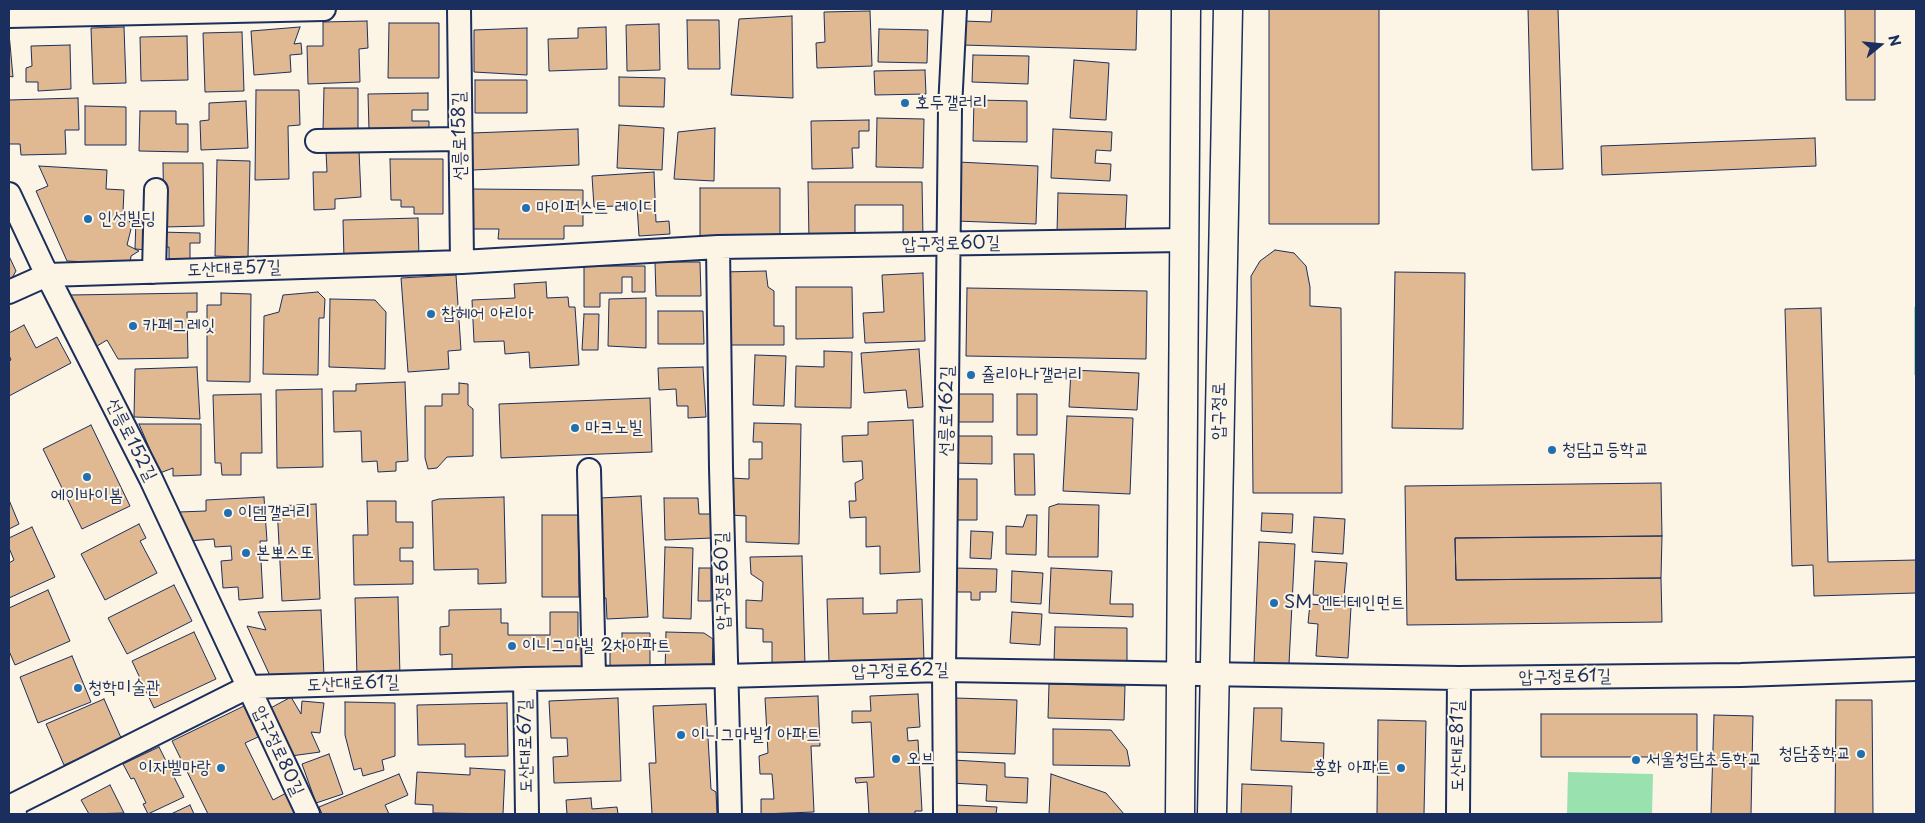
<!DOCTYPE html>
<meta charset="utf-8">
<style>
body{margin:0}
#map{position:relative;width:1925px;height:823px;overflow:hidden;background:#fcf5e5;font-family:"Playpen Sans",sans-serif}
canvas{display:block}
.frame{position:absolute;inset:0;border:10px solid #1b2f5e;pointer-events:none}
.north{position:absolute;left:1855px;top:20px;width:50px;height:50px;-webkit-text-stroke:4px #fcf5e5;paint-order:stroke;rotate:73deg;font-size:14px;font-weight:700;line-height:20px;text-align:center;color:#1b2f5e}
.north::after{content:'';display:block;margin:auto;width:18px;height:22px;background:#1b2f5e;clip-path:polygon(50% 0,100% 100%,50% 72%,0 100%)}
</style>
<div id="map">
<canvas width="1925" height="823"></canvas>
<div class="frame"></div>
<div class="north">N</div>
</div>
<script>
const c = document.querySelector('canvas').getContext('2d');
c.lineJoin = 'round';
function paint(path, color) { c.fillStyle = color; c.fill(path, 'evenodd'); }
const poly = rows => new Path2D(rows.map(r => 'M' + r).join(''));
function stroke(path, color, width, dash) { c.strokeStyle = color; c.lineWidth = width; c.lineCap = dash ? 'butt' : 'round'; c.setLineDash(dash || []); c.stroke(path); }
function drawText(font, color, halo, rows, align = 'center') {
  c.font = font + ' "Playpen Sans","Poor Story",sans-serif'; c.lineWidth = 4; c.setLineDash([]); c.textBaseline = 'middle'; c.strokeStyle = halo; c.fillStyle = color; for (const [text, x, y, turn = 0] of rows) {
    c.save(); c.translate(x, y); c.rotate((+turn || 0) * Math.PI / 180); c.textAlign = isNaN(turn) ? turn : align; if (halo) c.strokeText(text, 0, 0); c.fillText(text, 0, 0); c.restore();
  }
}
paint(poly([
 [1914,307,1916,307,1916,375,1914,375],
 [1568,772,1653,774,1652,814,1567,814]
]), '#99e1af');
const building = poly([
 [992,9,1137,9,1136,50,962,45,963,21,991,22,992,9],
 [1269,9,1379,9,1379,224,1269,224,1269,9],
 [1528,9,1558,9,1563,169,1532,170,1528,9],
 [1845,9,1875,9,1875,100,1846,100,1845,9],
 [870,11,872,66,817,68,816,43,825,42,824,12,870,11],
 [792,16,793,98,731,95,739,19,792,16],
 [687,20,719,20,720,69,688,69,687,20],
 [367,21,368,48,359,49,360,82,308,84,307,46,323,46,323,22,367,21],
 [389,23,439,23,439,78,388,78,389,23],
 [659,24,660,70,627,71,626,25,659,24],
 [124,27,126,83,93,84,91,28,124,27],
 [300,27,294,44,301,43,302,54,290,55,291,72,254,75,251,31,300,27],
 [606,27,607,69,549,71,548,39,578,38,578,28,606,27],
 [527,28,527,75,474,72,474,30,527,28],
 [879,29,928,30,927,63,878,62,879,29],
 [242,32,244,91,205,92,203,33,242,32],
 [9,33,13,77,9,76,9,33],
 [187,36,188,80,141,81,140,37,187,36],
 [70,45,71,89,38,91,38,82,26,82,26,68,32,66,31,46,70,45],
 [973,55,1029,56,1028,84,972,82,973,55],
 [1074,60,1109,63,1106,120,1070,118,1074,60],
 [925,70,926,94,875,95,874,71,925,70],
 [619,77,665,78,664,107,619,106,619,77],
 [475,80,527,80,527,113,475,113,475,80],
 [324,88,358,88,358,135,323,130,324,88],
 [256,90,299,90,300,125,288,126,289,179,255,180,256,90],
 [428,93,428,110,412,110,412,121,429,121,429,129,369,130,368,94,428,93],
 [78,98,79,130,65,130,66,154,21,155,20,144,9,144,9,100,78,98],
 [974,100,1027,101,1027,142,973,141,974,100],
 [246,101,248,148,201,150,200,121,209,120,209,103,246,101],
 [85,106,126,107,126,145,85,145,85,106],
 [140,111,176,111,176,124,188,124,188,152,139,151,140,111],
 [877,118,924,119,923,168,876,167,877,118],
 [869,120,869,131,859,131,859,148,852,148,853,168,812,169,811,121,869,120],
 [619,125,664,128,662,170,617,168,619,125],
 [715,128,714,181,674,179,678,132,715,128],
 [578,129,579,165,473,170,472,133,578,129],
 [1053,129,1112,132,1111,151,1096,150,1095,163,1111,164,1110,181,1051,178,1053,129],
 [1815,138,1816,166,1602,175,1601,146,1815,138],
 [359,150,361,197,335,199,335,209,314,210,313,172,327,172,326,151,359,150],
 [390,159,443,159,443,214,414,214,414,207,401,207,401,200,391,200,390,159],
 [217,160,250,161,248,257,215,256,217,160],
 [958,162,1038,166,1036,224,956,221,958,162],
 [163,163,203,163,204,226,164,227,163,163],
 [39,166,107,170,106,189,124,190,123,212,132,225,127,245,139,251,131,256,130,264,67,261,36,191,48,186,39,166],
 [654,172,656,222,669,221,670,234,639,236,637,205,594,207,592,176,654,172],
 [808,182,922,182,923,238,903,238,903,205,855,205,855,240,809,241,808,182],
 [700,188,780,188,780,236,700,236,700,188],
 [469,189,583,190,583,226,564,226,564,239,498,239,499,229,469,229,469,189],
 [1058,193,1127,195,1125,235,1057,233,1058,193],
 [418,218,419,257,344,259,343,220,418,218],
 [136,220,149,221,148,250,135,249,136,220],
 [159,232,200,233,200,243,190,243,190,259,169,259,169,247,158,247,159,232],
 [1275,250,1294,253,1306,266,1310,287,1310,306,1341,308,1342,493,1253,493,1251,276,1260,261,1275,250],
 [9,256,16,271,9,283,9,256],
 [655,262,700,262,701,296,656,296,655,262],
 [584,266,645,266,645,292,632,292,632,277,622,277,622,293,600,293,600,307,584,307,584,266],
 [766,271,768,287,774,291,774,326,784,326,784,345,722,345,722,272,766,271],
 [1395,272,1465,273,1463,429,1392,428,1395,272],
 [923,273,925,341,865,343,863,313,884,312,882,275,923,273],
 [456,275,461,350,448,351,449,369,408,372,401,278,456,275],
 [546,282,547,298,568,297,569,307,575,307,579,365,530,368,529,352,505,354,504,341,474,342,472,300,515,298,514,284,546,282],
 [796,287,852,287,853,338,796,339,796,287],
 [967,288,1147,291,1146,359,966,356,967,288],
 [318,292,325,299,324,318,319,318,318,375,263,374,264,316,279,312,283,295,318,292],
 [197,293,197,312,187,312,188,358,118,359,107,340,92,349,70,295,197,293],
 [221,293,251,294,250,382,207,381,207,305,221,305,221,293],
 [646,298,646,348,608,346,609,299,646,298],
 [330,299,375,300,386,312,385,369,329,367,330,299],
 [1821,308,1828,562,1916,560,1916,593,1814,596,1813,565,1792,566,1785,309,1821,308],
 [658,311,703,311,704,344,658,344,658,311],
 [584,314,599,314,598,350,582,350,584,314],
 [24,325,36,348,57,337,71,363,9,396,9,361,11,360,9,355,9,333,24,325],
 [919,349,923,407,908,408,906,390,864,393,861,353,919,349],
 [824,351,852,352,851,408,795,407,796,366,824,367,824,351],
 [755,355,786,356,784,406,753,405,755,355],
 [197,367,200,419,134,417,135,369,197,367],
 [703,367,706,417,688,418,688,406,677,406,676,389,659,390,658,368,703,367],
 [1071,370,1139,373,1137,410,1069,407,1071,370],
 [405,382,408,461,396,462,396,471,378,472,377,461,362,462,361,431,334,432,333,391,356,391,356,384,405,382],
 [459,383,468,384,468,405,473,409,473,456,447,457,437,468,428,469,425,458,425,406,442,406,442,394,459,394,459,383],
 [322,389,323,467,277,468,276,390,322,389],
 [261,394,262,453,241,453,241,475,222,475,221,463,215,463,213,395,261,394],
 [954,394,993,394,993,422,954,422,954,394],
 [1017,394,1037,394,1037,435,1017,435,1017,394],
 [650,398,652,452,501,458,499,404,650,398],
 [1067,416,1133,418,1130,494,1063,491,1067,416],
 [913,420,920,572,880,574,880,546,866,547,866,517,850,518,849,501,856,501,855,483,863,479,862,461,843,462,842,436,868,435,868,422,913,420],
 [754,423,801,424,799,544,746,542,746,516,730,515,731,478,749,479,749,459,762,459,762,442,753,442,754,423],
 [139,424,201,424,201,475,173,476,173,468,160,473,139,424],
 [91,425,130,506,82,529,43,449,91,425],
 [953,436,992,436,992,464,953,463,953,436],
 [1014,454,1034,454,1035,495,1015,495,1014,454],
 [957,479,977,479,977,520,957,520,957,479],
 [1661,483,1662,536,1455,538,1456,580,1661,578,1662,622,1407,625,1405,486,1661,483],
 [641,496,648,617,607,619,606,598,598,599,600,498,641,496],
 [264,497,267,541,260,541,263,598,239,600,238,587,223,588,221,561,232,560,231,546,215,547,214,539,188,541,179,512,206,511,206,500,264,497],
 [504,497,506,583,478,584,478,569,434,570,432,501,439,499,504,497],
 [664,498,698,498,699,514,711,514,712,538,665,540,664,498],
 [9,500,19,524,9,529,9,500],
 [367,501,396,501,396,522,413,522,413,548,400,548,400,561,413,561,413,584,354,585,353,535,368,535,367,501],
 [316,504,320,599,282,601,277,506,316,504],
 [1058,504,1099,505,1098,557,1048,557,1049,507,1058,504],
 [1262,513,1293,514,1292,533,1261,531,1262,513],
 [542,515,578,515,579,597,542,597,542,515],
 [1027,515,1037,515,1036,555,1006,554,1006,526,1023,527,1027,515],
 [1314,517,1345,519,1343,554,1312,552,1314,517],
 [139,524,146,538,140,541,157,573,105,600,81,554,139,524],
 [32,527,55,577,9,598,9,563,14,560,9,548,9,538,32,527],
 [971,531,993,532,991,559,970,558,971,531],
 [1662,536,1661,578,1456,580,1455,538,1662,536],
 [1259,542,1295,544,1289,664,1254,663,1259,542],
 [665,547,693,548,691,619,663,618,665,547],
 [802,556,805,666,772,667,772,642,763,642,763,629,746,628,746,600,762,601,763,582,751,574,750,557,802,556],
 [1315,561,1347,563,1344,597,1313,595,1315,561],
 [699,568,711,568,711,601,698,601,699,568],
 [953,568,997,569,996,592,980,592,980,600,971,600,971,592,953,592,953,568],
 [1051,568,1112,571,1110,604,1133,604,1133,617,1049,613,1051,568],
 [1012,571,1043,573,1041,604,1011,602,1012,571],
 [174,585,192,621,127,654,108,618,174,585],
 [48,590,70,641,15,665,9,651,9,608,48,590],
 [398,597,400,677,357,678,355,598,398,597],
 [863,598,863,614,897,613,897,600,922,599,924,661,829,663,827,599,863,598],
 [1310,604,1351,607,1348,658,1316,656,1318,624,1308,623,1310,604],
 [501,609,501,623,508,623,508,635,550,635,550,612,578,612,578,638,585,638,585,675,452,676,452,654,440,655,440,627,449,626,449,610,501,609],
 [321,610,324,676,271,678,247,626,266,630,258,612,321,610],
 [1012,612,1042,614,1040,645,1010,643,1012,612],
 [1055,627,1127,628,1127,666,1054,664,1055,627],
 [194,632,216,679,154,708,132,661,194,632],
 [666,632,704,633,713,639,712,674,665,673,666,632],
 [622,633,650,633,650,670,610,669,610,648,622,648,622,633],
 [72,656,91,702,38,723,20,677,72,656],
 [1049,684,1125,686,1124,720,1048,718,1049,684],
 [918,694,920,727,907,728,908,741,918,740,922,811,915,811,915,814,869,814,867,782,856,783,855,778,874,777,871,722,852,723,852,711,871,711,870,696,918,694],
 [818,696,820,746,811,746,814,812,761,814,761,799,774,799,772,774,760,774,759,756,768,753,765,698,818,696],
 [291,697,301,714,302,701,324,703,320,733,311,732,320,752,291,756,265,711,291,697],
 [618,698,621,781,554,783,553,757,568,756,567,738,551,738,549,701,618,698],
 [956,698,1017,700,1015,754,955,752,956,698],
 [104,699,122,740,64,765,46,724,104,699],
 [1836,700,1872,700,1873,814,1835,814,1836,700],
 [345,702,395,703,395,756,382,760,384,770,363,776,361,768,354,770,345,735,345,702],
 [507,703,508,756,465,757,465,744,418,745,417,705,507,703],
 [706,704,711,789,716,792,717,814,652,814,649,763,656,763,653,706,706,704],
 [244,706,258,737,245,743,273,800,288,792,299,814,208,814,172,741,244,706],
 [1254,708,1282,708,1281,741,1324,743,1323,773,1251,770,1254,708],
 [1541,714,1697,714,1697,757,1541,757,1541,714],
 [1714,715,1753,716,1751,814,1711,814,1714,715],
 [1378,720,1426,721,1424,814,1377,814,1378,720],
 [1053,729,1111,730,1127,750,1130,766,1053,765,1053,729],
 [159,747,184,797,148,814,143,804,146,803,134,778,131,779,123,764,159,747],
 [329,754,343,794,316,803,302,764,329,754],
 [953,760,1005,763,1005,777,1028,778,1027,803,986,801,987,785,951,783,953,760],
 [470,768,505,770,503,814,433,813,433,805,415,804,417,772,470,775,470,768],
 [399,774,408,795,385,805,389,814,322,814,319,807,399,774],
 [1051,774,1106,793,1124,814,1049,814,1051,774],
 [1242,784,1292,786,1291,814,1241,814,1242,784],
 [110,785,124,813,89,814,81,800,110,785],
 [591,798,592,809,617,807,618,814,567,814,566,800,591,798],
 [190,805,194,814,171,814,190,805],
 [955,805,997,807,996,814,955,814,955,805]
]);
paint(building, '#e0b891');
stroke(building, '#1b2f5e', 1);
const minor = poly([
 [459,9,462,262],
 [9,16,324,9],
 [317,141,460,139],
 [9,194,47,275,151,479,308,814],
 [718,247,721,468,730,814],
 [154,272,156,190],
 [9,292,47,275,462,262,718,247,1184,240],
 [589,470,594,677],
 [525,679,527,814],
 [9,807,248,687,525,679,725,676,944,670,1459,678,1741,675,1916,669],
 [945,814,944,670,950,108,955,9],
 [1458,814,1459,678]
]);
const major = poly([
 [9,808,12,814],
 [1180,814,1186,9],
 [1212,814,1228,9]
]);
stroke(minor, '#1b2f5e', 26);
stroke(major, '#1b2f5e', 31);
stroke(minor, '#fcf5e5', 22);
stroke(major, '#fcf5e5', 28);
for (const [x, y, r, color] of [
 [905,103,5,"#1f6fb2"],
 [526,208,5,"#1f6fb2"],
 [88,219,5,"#1f6fb2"],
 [431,314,5,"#1f6fb2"],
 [133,326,5,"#1f6fb2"],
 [971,375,5,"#1f6fb2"],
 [575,428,5,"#1f6fb2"],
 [1552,450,5,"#1f6fb2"],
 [87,477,5,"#1f6fb2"],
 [228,513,5,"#1f6fb2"],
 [246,553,5,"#1f6fb2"],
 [1274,603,5,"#1f6fb2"],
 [512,646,5,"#1f6fb2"],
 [78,688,5,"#1f6fb2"],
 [681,735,5,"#1f6fb2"],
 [1861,754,5,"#1f6fb2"],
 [896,759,5,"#1f6fb2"],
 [1636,760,5,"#1f6fb2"],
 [221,768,5,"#1f6fb2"],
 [1401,768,5,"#1f6fb2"]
]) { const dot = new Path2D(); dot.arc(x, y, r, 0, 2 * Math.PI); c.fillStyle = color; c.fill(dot); stroke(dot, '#fcf5e5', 2); }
drawText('18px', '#1b2f5e', '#fcf5e5', [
 ["호두갤러리",915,103],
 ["마이퍼스트 레이디",536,208],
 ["인성빌딩",98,219],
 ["찹헤어 아리아",441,314],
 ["카페그레잇",143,326],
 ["쥴리아나갤러리",981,375],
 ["마크노빌",585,428],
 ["청담고등학교",1562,450],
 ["에이바이봄",87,496,"center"],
 ["이뎀갤러리",238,513],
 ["본뽀스또",256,553],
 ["SM 엔터테인먼트",1284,603],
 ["이니그마빌 2차아파트",522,646],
 ["청학미술관",88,688],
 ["이니그마빌1 아파트",691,735],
 ["청담중학교",1851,754,"right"],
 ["오브",906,759],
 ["서울청담초등학교",1646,760],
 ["이자벨마랑",211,768,"right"],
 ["홍화 아파트",1391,768,"right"]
], 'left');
drawText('18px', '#1b2f5e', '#fcf5e5', [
 ["선릉로158길",460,136,-91],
 ["압구정로60길",951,244,-1],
 ["도산대로57길",234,269,-2],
 ["선릉로162길",947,411,-89],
 ["압구정로",1219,411,-89],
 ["선릉로152길",131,440,63],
 ["압구정로60길",723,581,-91],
 ["압구정로62길",900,671,-1],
 ["압구정로61길",1565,677,-1],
 ["도산대로61길",353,684,-2],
 ["도산대로67길",526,746,-91],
 ["도산대로81길",1458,746,-90],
 ["압구정로80길",278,751,65]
]);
</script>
